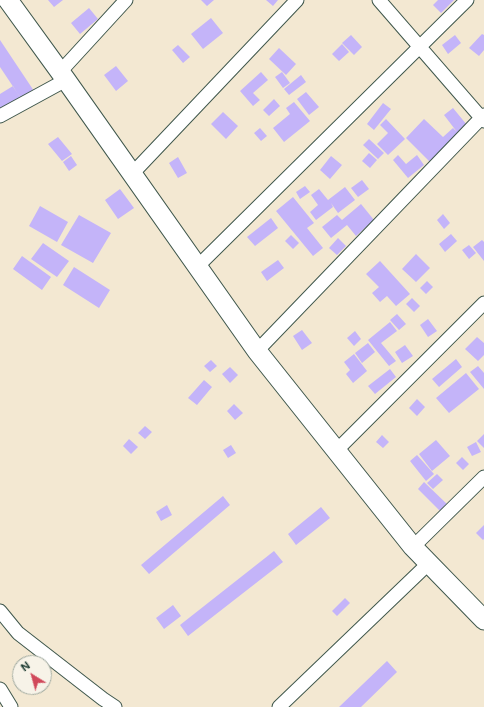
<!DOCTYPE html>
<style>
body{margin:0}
#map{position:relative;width:484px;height:707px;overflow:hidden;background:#f3e8d2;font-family:Mali,sans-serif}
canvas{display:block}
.north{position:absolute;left:12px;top:655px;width:40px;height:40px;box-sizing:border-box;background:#f7f3e8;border:1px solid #a1aaa0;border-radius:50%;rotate:323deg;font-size:11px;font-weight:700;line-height:16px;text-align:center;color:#1f3d34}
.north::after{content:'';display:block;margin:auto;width:14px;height:18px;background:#d1495b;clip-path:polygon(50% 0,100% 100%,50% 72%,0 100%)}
</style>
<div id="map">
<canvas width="484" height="707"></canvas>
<div class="north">N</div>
</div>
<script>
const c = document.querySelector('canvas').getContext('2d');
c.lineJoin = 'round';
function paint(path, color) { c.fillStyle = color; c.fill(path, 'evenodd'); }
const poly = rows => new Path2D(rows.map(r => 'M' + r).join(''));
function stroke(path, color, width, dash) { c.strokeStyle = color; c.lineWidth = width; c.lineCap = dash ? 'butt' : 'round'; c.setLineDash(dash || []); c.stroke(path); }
paint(poly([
 [48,0,63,0,54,7],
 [201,0,214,0,207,6],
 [266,0,278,0,273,6],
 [438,0,454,0,441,13,433,5],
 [89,8,98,19,80,34,71,23],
 [211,18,223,33,203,49,191,34],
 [482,34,484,35,484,50,479,56,469,48],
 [351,35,362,47,354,55,342,43],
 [455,35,461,43,448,54,442,45],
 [0,40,34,91,22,100,0,67],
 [342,44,349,52,339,61,332,54],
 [178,45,190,57,183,63,172,50],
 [279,48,296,64,286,75,269,59],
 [116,66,128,81,116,91,104,75],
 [261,72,268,80,253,93,260,100,253,106,240,91],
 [282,72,290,83,283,88,275,77],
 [301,75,306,82,289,95,284,89],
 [13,86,21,99,0,111,0,94],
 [306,92,319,107,309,115,297,99],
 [274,99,280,106,269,116,263,110],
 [294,102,310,121,284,142,273,128,290,114,286,108],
 [383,103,391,109,374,130,367,124],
 [453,108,467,125,458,133,458,134,430,162,406,138,424,119,443,137,453,128,457,132,444,115],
 [223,112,238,126,226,139,211,124],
 [386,119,405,139,388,155,377,144,388,133,380,125],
 [260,128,267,136,261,141,254,133],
 [58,137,72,154,62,161,48,144],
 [369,139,384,153,378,159,363,145],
 [369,153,377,160,370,168,362,161],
 [398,155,406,164,417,155,424,165,408,178,393,160],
 [71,156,77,165,69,171,63,162],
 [331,156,342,165,330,179,320,170],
 [178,157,187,173,178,178,169,163],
 [362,180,369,189,358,197,351,188],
 [305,186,310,192,300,199,296,192],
 [345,187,355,200,338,213,331,203,333,207,316,220,310,212,318,205,311,195,319,189,328,200],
 [120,189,134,208,118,219,105,200],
 [293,197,314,223,307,228,323,248,313,256,276,211],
 [361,204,374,220,356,236,347,225,331,238,322,227,337,215,342,220],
 [40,206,68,222,57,242,29,226],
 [443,214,450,223,444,229,437,220],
 [79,215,111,233,93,263,61,245],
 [271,218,278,228,255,246,247,237],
 [451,234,457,241,445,252,439,244],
 [291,235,299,243,293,249,285,241],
 [338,238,346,246,337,255,329,248],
 [482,240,484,242,484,261,473,247],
 [43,243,69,261,57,277,31,259],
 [469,245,476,253,469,259,462,250],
 [416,254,430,268,416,282,402,269],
 [22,256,51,277,42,290,13,269],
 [278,260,284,268,267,281,261,272],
 [380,261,410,294,396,306,387,296,380,302,372,293,379,287,366,274],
 [74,267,110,290,99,308,63,285],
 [427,281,433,287,426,294,420,288],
 [412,298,420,306,414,312,406,304],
 [397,314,406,324,399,330,390,320],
 [428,319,437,331,428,337,420,325],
 [390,322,397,331,381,343,396,361,389,366,368,340],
 [302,330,312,343,302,350,293,336],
 [355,331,361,339,354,346,347,338],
 [477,337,484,343,484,355,478,361,465,349],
 [368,343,375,352,362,363,355,353],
 [405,345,413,356,402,363,395,352],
 [354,354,367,371,353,383,346,374,350,370,344,362],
 [456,359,462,367,439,387,432,379],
 [211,360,217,366,210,372,204,366],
 [478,366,484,373,484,389,470,372],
 [230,367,238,375,230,383,222,374],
 [390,369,396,377,375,394,368,386],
 [466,373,479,389,449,413,436,398],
 [204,380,212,387,197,405,188,398],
 [417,399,425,407,417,416,409,408],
 [234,404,243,413,235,420,227,411],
 [145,426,152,432,145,439,138,433],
 [484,434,484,448,477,441],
 [382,435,389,442,383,448,376,442],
 [129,439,138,447,131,454,123,446],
 [436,440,450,456,432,471,419,454],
 [476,442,481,452,472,456,467,447],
 [231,445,236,453,228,458,223,450],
 [417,455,434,474,426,481,410,461],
 [462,457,469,464,463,470,456,463],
 [437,474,443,480,433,489,427,483],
 [424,482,448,505,441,512,418,489],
 [223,496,230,505,149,574,141,565],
 [167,505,172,515,161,521,156,512],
 [321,507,330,518,296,545,288,534],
 [484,525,484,539,483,540,476,533],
 [274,551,283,562,188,636,180,625],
 [345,598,350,603,337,616,332,611],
 [173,605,181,616,164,629,156,618],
 [387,661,397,672,361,707,339,707]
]), '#c4b4f9');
const minor = poly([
 [379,0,484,121],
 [60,72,126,0],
 [0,116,66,80],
 [132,174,297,0],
 [197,267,467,0],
 [257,351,484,115],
 [336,451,484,303],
 [413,547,484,477],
 [0,611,18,633,103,699,115,707],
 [0,689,11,707],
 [279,707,429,563]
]);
const secondary = poly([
 [8,0,66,80,257,351,413,547,484,620]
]);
stroke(minor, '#3f574c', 15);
stroke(secondary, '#3f574c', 21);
stroke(minor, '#fff', 13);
stroke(secondary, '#fff', 19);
</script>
